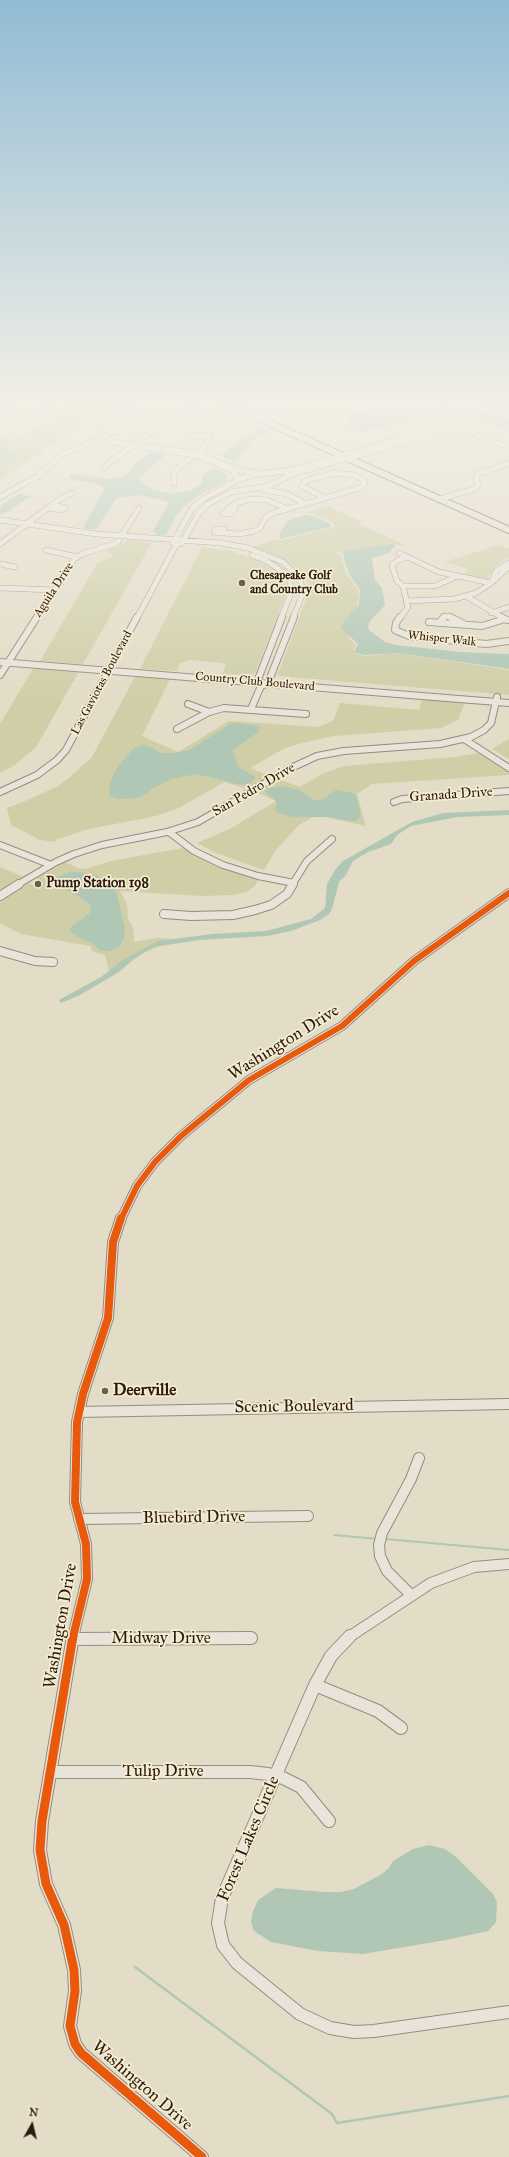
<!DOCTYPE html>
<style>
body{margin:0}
#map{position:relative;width:509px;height:2157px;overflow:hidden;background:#e3dcc7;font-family:"IM FELL Great Primer",serif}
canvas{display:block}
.north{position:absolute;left:12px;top:2105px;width:40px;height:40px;-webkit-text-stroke:3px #f5ecd2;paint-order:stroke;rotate:8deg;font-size:11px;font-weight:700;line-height:16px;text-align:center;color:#2c1a0f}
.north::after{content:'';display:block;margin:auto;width:14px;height:18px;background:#2c1a0f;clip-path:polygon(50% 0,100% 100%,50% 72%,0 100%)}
</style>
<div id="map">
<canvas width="509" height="2157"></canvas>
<div class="north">N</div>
</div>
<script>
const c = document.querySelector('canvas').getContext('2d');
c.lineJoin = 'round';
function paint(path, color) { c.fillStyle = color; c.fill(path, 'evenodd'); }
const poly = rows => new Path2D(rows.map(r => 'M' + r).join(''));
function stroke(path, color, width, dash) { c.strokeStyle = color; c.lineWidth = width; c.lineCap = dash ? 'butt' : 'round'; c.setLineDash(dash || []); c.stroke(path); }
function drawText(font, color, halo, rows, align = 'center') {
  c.font = font + ' "IM FELL Great Primer",serif'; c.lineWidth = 3.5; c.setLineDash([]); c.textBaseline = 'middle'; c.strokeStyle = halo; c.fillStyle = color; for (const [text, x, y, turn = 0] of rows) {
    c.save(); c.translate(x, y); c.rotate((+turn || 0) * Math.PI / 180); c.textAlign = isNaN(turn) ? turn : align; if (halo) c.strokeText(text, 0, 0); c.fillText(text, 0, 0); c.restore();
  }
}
paint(poly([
 [72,403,126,403,128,411,118,411,109,408,103,409,0,481,0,436,18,439],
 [328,506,362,522,359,524,406,545,399,546,393,543,333,553,341,555,345,572,358,590,359,597,349,639,356,645,353,651,357,654,366,656,396,653,509,670,509,695,277,676,306,599,308,584,304,576,295,567,284,560,253,547,274,540,280,541,334,527,335,524,314,514,305,513],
 [128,540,152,542,83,664,40,661,98,562,114,556,105,550,117,547],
 [499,545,509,549,509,558,496,566,486,581,462,576,469,569,444,562],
 [202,547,231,551,255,559,273,568,284,580,287,592,255,673,248,675,222,674,226,665,222,663,191,660,180,663,177,671,140,669],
 [34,667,80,670,36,747,15,765,0,773,0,724],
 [136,675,171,677,142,736,178,752,229,721,318,727,333,721,340,703,419,710,422,699,465,702,458,720,441,728,333,736,298,744,283,749,250,768,270,776,247,789,224,782,179,808,156,816,89,829,55,840,57,842,40,840,11,825,7,808,28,800,58,786,70,777,92,757],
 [509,739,509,759,492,749],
 [480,753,509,772,509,775,372,784,357,794,366,826,316,815,299,825,275,851,264,870,216,853,197,843,230,829,276,801,256,792,278,779,300,787,322,774,344,766,454,757],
 [183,848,220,867,259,879,254,887,246,892,232,895,203,896,120,891,127,904,128,919,133,927,134,942,157,938,193,940,160,946,144,953,110,975,105,955,92,951,90,946,21,934,0,923,0,900,29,883,36,887,43,883,36,879,65,862,80,869,89,868,111,861],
 [0,867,24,877,0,890]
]), '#cfcea7');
paint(poly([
 [260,407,278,409,282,413,292,415,279,417,261,410],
 [367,409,429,409,438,414,363,432,346,428,351,413],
 [472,409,488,411,509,418,509,431,480,419,455,414,460,410],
 [262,427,270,430,251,442,236,461,228,459,221,455,235,443],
 [0,440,11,443,9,448,20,454,13,460,0,465],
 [158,452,165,455,138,479,150,489,171,494,191,490,201,485,202,476,211,469,218,469,226,475,228,478,222,484,199,495,184,506,176,516,166,535,157,535,153,531,169,502,140,495,117,498,96,529,85,529,84,525,105,488,98,484,73,480,69,478,69,476,73,474,108,479,124,477,137,462,150,453],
 [18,494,31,496,6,513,0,514,0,508,3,504],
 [305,515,314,516,330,524,330,527,280,539,280,533,287,521],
 [397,543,389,553,372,558,375,580,382,588,385,605,370,621,368,626,369,630,385,642,396,645,461,652,509,654,509,669,398,653,364,655,354,652,358,644,341,628,342,624,359,604,360,590,349,574,342,551],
 [238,723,257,726,260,731,233,750,238,767,256,777,251,783,241,785,196,774,172,779,153,788,146,794,137,798,120,799,112,797,109,794,110,783,116,769,134,748,143,745,151,747,160,753,177,753,191,749,230,724],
 [282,786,299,790,316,801,323,799,336,790,353,793,356,795,358,803,361,817,355,821,351,821,327,817,292,817,278,813,275,810,277,802,265,792,269,788],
 [509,810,509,815,457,817,411,826,397,835,391,844,368,852,353,861,346,875,339,882,332,909,329,914,320,920,291,931,267,936,199,940,153,947,135,958,119,972,78,996,61,1003,59,1000,101,977,124,959,158,941,212,934,266,931,311,919,325,908,327,884,335,870,343,861,412,822,443,813],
 [70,872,80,872,98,876,116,891,125,929,124,938,119,947,111,951,101,951,92,943,78,937,70,931,72,926,90,913,91,908,89,904,72,892,52,884,51,882,55,878],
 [429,1845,445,1849,455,1856,493,1894,497,1902,496,1922,488,1931,446,1940,363,1954,318,1951,271,1942,254,1931,251,1922,253,1911,258,1900,276,1888,325,1892,341,1892,354,1889,382,1874,389,1868,393,1861,413,1849]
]), '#b0c7b5');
stroke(poly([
 [334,1535,378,1539],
 [385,1539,509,1550]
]), '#b0c7b5', 2);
stroke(poly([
 [135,1967,332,2114,337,2123,509,2096]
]), '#b0c7b5', 2.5);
const minorFar4 = poly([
 [480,403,509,408],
 [0,410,11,403],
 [214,423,235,424],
 [100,428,117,430],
 [439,428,473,434,509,447],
 [439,428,446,420,445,403],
 [439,428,423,437,292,474,268,486,231,492,208,504,199,513,182,543,176,545,173,543,193,507,203,499,242,478,257,474,288,471,439,428],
 [3,435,51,403],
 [193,436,209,437],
 [104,469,106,465,167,419],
 [334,473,354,475,363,480,365,484,360,488,325,498,302,486,305,481,334,473],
 [237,481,237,476,233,471,200,456,114,442,196,453,233,468,254,473],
 [174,483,174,474,177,469,205,446,215,420,212,414,185,404],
 [262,489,287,494,306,504],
 [0,497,38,476,63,454,115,432,132,415,131,403],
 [439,499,475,489,478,485,476,478,478,474,509,463],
 [230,507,236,508,229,514,223,514,230,507],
 [230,507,236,503,251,499,267,500,287,509],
 [48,508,61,510,66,508,52,505],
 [0,520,96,534,221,543,248,548,283,562,300,578,303,593,293,618],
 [215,529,224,529,223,533,214,532,215,529],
 [223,533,239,534,255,531,260,528,265,518,270,514,325,498],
 [0,544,60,499,72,493],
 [46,550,77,557],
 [399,553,439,572,491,583],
 [252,555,267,561,283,572,289,579,292,590,281,618],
 [509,563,496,571,491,583,509,567],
 [0,564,15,567],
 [403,586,435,586,458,576],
 [0,588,54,590],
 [466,596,503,618],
 [406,601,454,599,476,593,491,583],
 [491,613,509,607],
 [36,618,74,559,82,554,117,543,139,508],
 [137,618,176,545],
 [400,618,408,607,403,586,397,581,392,565,398,560,408,557],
 [443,618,448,616,452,618]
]);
const minorFar3 = poly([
 [400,617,396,623,395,630,409,636,486,644,509,641],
 [450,617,464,624],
 [501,617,507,620],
 [429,622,482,626,505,619],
 [439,623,444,617],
 [0,662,509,703],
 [0,675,37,617],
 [257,682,282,617],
 [268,683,294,617],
 [188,704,209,712],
 [251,709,261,686,268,683],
 [177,729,209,712,224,708,306,714],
 [464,739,509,768],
 [0,792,37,775,57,760,66,750,137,617],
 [394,802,402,799,509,791],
 [169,832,194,851,223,865,258,876,294,883],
 [0,845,51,865],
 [17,885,56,862,74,854,102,845,167,832,198,822,289,769,317,756,344,751,440,744,471,737,484,730,491,723,497,697],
 [292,885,307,861,332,839]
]);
const minorFar2 = poly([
 [0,896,19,884],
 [164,914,191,916,233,915,255,910,271,905,287,894,293,884],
 [0,951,35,961,53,962],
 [121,1219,137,1186,155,1162,181,1136,249,1080,342,1026,414,961,509,893]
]);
const minorFar1 = poly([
 [79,1412,509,1404],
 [79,1519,308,1516],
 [411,1595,387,1571,380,1556,379,1545,382,1533,411,1479,419,1458],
 [73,1637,87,1579,86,1544,75,1502,77,1422,83,1394,108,1318,113,1242,121,1218],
 [349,1637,431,1583,474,1567,509,1564]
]);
const minor = poly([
 [73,1636,42,1821,40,1850,46,1884,64,1925,74,1970,75,1991,70,2026,75,2044,81,2053,202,2157],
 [350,1636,331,1656,315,1685,222,1898,218,1923,223,1945,237,1963,300,2014,330,2028,354,2032,374,2031,509,2012],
 [72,1639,251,1638],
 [315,1685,378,1711,401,1728],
 [51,1772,250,1772,268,1774,283,1778,301,1787,329,1821]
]);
const major = poly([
 [224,403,509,530]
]);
stroke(minorFar4, '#938d80', 6);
stroke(minorFar3, '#938d80', 8);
stroke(minorFar2, '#938d80', 10);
stroke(minorFar1, '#938d80', 12);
stroke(minor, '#938d80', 14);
stroke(major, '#797267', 8);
stroke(minorFar4, '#e9e4da', 5);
stroke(minorFar3, '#e9e4da', 6);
stroke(minorFar2, '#e9e4da', 8);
stroke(minorFar1, '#e9e4da', 10);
stroke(minor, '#e9e4da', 12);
stroke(major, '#e5e0d4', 6);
stroke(poly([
 [121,1219,137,1186,155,1162,181,1136,249,1080,342,1026,414,961,509,893]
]), '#e8590c', 6);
stroke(poly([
 [73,1637,87,1579,86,1544,75,1502,77,1422,83,1394,108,1318,113,1242,121,1218]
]), '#e8590c', 8);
stroke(poly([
 [73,1636,42,1821,40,1850,46,1884,64,1925,74,1970,75,1991,70,2026,75,2044,81,2053,202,2157]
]), '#e8590c', 9);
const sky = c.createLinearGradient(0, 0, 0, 705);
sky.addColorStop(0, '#91bcd4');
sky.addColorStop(0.57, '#f2efe6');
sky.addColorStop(1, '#f2efe600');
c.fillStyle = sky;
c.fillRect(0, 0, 509, 705);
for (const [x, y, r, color] of [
 [242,583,4,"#6c5e4f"],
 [38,884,4,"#6c5e4f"],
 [105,1391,4,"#6c5e4f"]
]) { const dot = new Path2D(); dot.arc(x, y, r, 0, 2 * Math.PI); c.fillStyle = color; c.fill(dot); stroke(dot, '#f5ecd2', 1.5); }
drawText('bold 12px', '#2c1a0f', '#f5ecd2', [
 ["Chesapeake Golf",250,576],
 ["and Country Club",250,590]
], 'left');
drawText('12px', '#2c1a0f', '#f5ecd2', [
 ["Aguila Drive",54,590,-57],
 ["Whisper Walk",442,639,6],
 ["Country Club Boulevard",255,682,5],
 ["Las Gaviotas Boulevard",102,683,-62]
]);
drawText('14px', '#2c1a0f', '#f5ecd2', [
 ["San Pedro Drive",254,790,-30],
 ["Granada Drive",451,795,-4]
]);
drawText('bold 14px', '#2c1a0f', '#f5ecd2', [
 ["Pump Station 198",46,884]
], 'left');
drawText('17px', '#2c1a0f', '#f5ecd2', [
 ["Washington Drive",284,1043,-32],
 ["Scenic Boulevard",294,1407,-1],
 ["Bluebird Drive",194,1518,-1],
 ["Washington Drive",61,1626,-80],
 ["Midway Drive",161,1639],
 ["Tulip Drive",163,1772],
 ["Forest Lakes Circle",249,1839,-67],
 ["Washington Drive",142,2086,41]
]);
drawText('bold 17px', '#2c1a0f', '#f5ecd2', [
 ["Deerville",113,1391]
], 'left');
</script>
